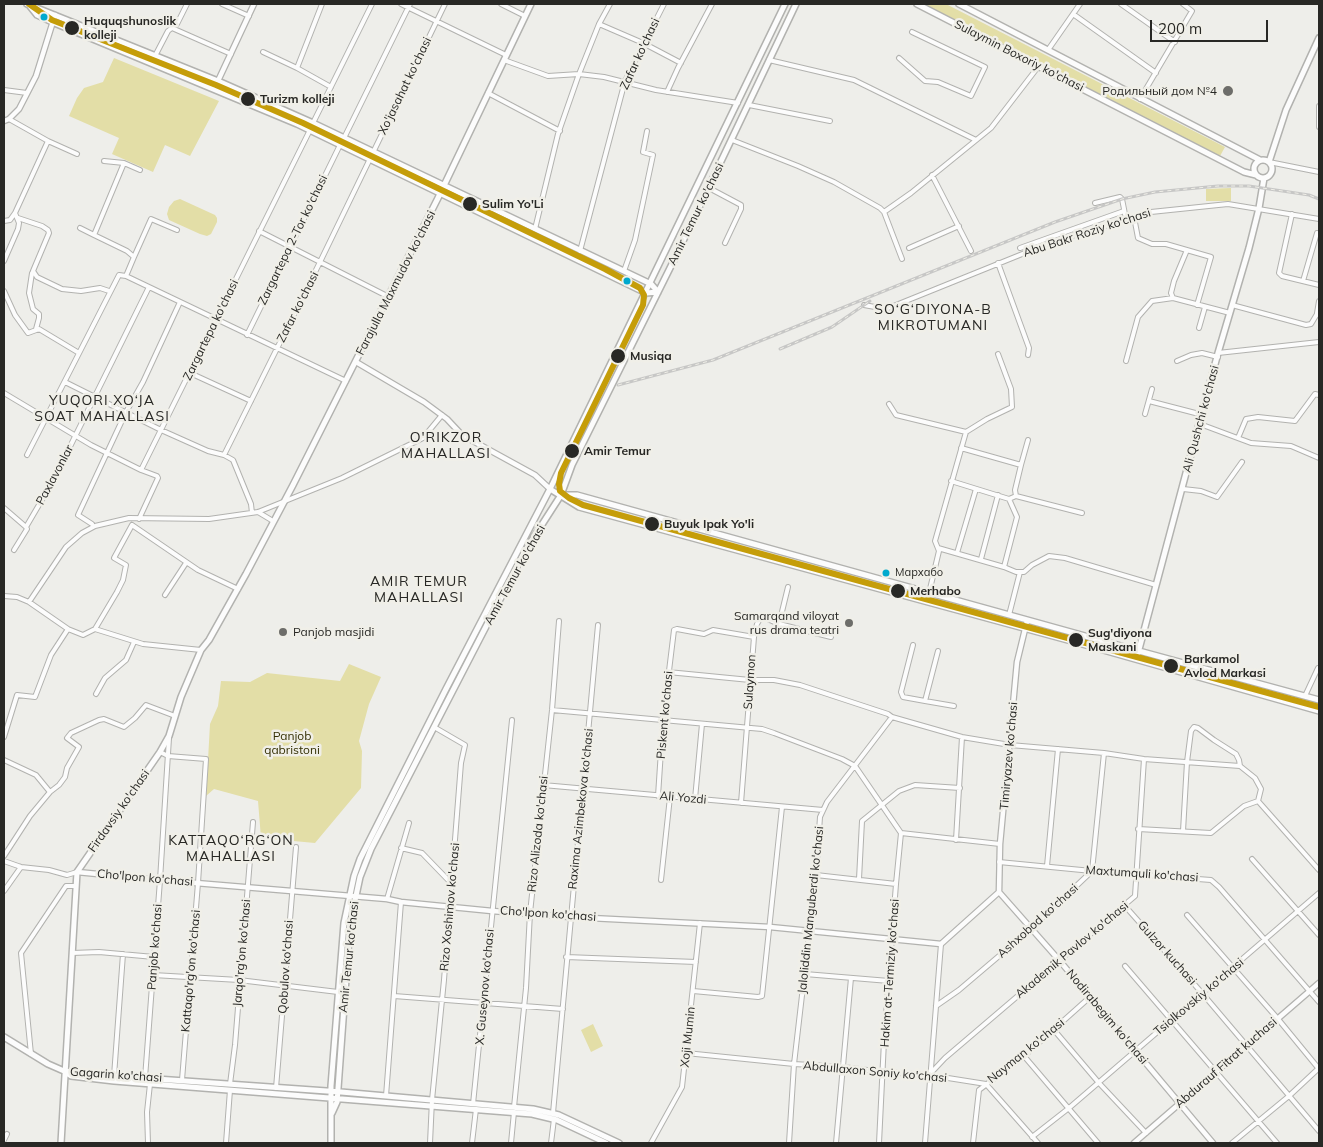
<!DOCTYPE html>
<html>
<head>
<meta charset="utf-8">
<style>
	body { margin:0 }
	#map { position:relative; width:1323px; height:1147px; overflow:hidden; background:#eeeeea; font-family:Mulish,sans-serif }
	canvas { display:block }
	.frame { position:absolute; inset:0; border:5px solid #282825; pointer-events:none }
	.scale { position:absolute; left:1150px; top:20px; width:118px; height:22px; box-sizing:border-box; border:2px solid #282825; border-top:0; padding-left:6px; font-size:15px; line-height:18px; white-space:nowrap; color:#282825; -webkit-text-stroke:4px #f0efe8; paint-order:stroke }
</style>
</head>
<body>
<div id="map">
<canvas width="1323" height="1147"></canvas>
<div class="frame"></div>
<div class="scale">200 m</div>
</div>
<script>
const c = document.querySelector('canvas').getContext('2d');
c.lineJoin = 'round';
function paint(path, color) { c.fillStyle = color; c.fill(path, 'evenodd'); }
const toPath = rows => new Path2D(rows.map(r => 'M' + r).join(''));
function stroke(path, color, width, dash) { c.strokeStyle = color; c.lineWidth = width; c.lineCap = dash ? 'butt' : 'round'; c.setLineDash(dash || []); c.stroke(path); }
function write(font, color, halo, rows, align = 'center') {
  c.font = font + ' Mulish,sans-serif'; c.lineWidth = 5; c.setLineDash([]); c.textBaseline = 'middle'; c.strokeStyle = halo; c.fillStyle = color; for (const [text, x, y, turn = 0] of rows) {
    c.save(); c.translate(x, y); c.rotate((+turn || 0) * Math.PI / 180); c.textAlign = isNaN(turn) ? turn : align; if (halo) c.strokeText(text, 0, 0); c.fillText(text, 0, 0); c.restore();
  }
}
paint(toPath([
	[923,4,946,4,1225,147,1220,156],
	[114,58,219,101,190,156,165,145,153,172,112,154,119,138,69,116,77,98,84,88,103,82],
	[1231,188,1231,201,1206,201,1206,189],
	[180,199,215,215,217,218,217,222,211,234,207,236,200,234,169,220,167,214,169,207,174,201],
	[349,664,381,677,369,704,359,741,362,751,361,788,315,843,261,838,258,801,214,789,206,796,210,724,218,706,221,681,250,682,267,673,340,681],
	[593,1024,603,1046,591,1052,581,1030]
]), '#e3dea7');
const minor = toPath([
	[222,4,249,16],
	[401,4,506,55],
	[501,4,525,16],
	[1121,4,1175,42],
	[1073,14,1156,73],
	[599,24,643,43,681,63],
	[172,28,231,54],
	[1048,50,1080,4],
	[263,52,297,68,331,87],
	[155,56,168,31,177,24,187,4],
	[899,58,925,81,938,82,971,96,985,67,912,32],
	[504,60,548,76,579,74,604,77,656,90,738,103],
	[769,60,854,80,976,140],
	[297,68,322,4],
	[4,90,27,93],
	[667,92,678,68,712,4],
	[488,93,560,131],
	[1140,99,1192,11,1183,4],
	[749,105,830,121],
	[1319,106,1319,127],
	[313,123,372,4],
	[344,138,410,4],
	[732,140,798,166,834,182,880,208,884,212,902,259],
	[48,141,77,154],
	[104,161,124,163],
	[1269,162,1319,172],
	[932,175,971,251],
	[709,188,741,205,741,209,725,243],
	[1095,203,1120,197,1122,199,1126,219],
	[884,212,911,193,991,128,1038,67],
	[1292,214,1279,273,1282,276,1319,285],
	[1134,217,1138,238,1152,244,1166,244,1211,257,1197,305],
	[18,218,42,226,48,230,49,233,33,271,37,277,62,289,81,291,100,288,109,291],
	[4,221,10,220,15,213],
	[80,228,94,235],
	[535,229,558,134,579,74,599,24,610,4],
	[259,231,389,297],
	[909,248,959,226],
	[1020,248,1124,211],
	[580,251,625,81,664,4],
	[134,257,151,219,177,230],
	[4,261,18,229,19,223,15,213,48,141,9,119],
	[998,263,1029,348,1028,355],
	[624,271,635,240,653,155,643,152,647,131],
	[32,273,29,293,33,309,39,314,39,318,36,329],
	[126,276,134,257,127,251,94,235,124,163,140,170],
	[1303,281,1317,233],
	[4,291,15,315,28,333,39,329,79,353],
	[1173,298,1171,293,1174,281,1187,250],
	[1319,301,1317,313,1319,315],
	[864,305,886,309,1052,242,1151,212,1228,204,1319,219],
	[1232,305,1306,325,1311,324,1317,314],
	[1199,328,1205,307],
	[247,335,340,145],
	[1218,353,1319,342],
	[1126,361,1138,317,1152,301,1173,298,1230,313],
	[1177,361,1191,355,1202,353,1218,357],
	[190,373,251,401],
	[65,382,161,430,208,451,224,455,233,460,251,504,252,513],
	[4,393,91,445,141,470,310,130],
	[1149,401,1203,415],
	[889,404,896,415,966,432],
	[1145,414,1152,389],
	[1200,424,1251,443,1291,446,1319,458],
	[1238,438,1246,419,1258,417,1295,421,1315,394,1319,395],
	[961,448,1021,465,1015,490,1016,496],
	[27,455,119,275,126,276,346,381],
	[224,455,320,262,445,4],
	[1021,465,1028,440],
	[951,481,1009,499,1016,496,1082,513],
	[1183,489,1201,491,1217,497,1242,462],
	[1009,499,1017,517,1004,567,1016,572,1024,572,1032,565,1049,556,1065,558,1156,585],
	[4,508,26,527],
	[258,512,273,521],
	[139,519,158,478,157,476,141,470],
	[92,524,78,515,126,412,143,382,180,302],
	[132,525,198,570,238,589],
	[938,548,1004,567],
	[14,550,27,529,26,527,53,481,149,287],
	[957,553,976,489],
	[981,559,998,495],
	[929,593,939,551,935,541,966,432,987,419,1012,407,1011,389,998,354],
	[165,595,186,563],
	[4,596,17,597,29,602,68,629,83,635,95,629,117,592,123,580,126,565,114,558,132,525],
	[29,602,66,547,82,533,95,526,129,518,209,519,258,512,342,478,423,438,442,415],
	[1009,615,1020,572],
	[779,624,831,637],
	[95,629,143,644,201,650],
	[913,645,901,692,903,697,925,701],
	[938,651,925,701,954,706],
	[668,672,750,680,774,680,800,685,888,714,892,717,962,737,1010,745,1104,753,1144,759,1240,766,1255,778,1261,789,1258,801],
	[96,694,105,678,126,660,134,642],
	[1305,696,1318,668],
	[552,710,762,729,774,733,842,759,855,766,901,833,1000,844],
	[4,737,17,695,35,697,51,655,68,629],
	[160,752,168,756,206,759,198,883,182,1080],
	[4,760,36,775,50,792,30,816,4,856],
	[543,785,823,810],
	[50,792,59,785,65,777,67,768,79,747,67,738,71,733,99,720,104,719,124,727,135,718,146,705,175,716],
	[658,796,663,720,674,630,677,629,704,634,713,630,754,637],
	[695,799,702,724],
	[1258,801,1319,870],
	[741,803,754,637,757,624,760,619,765,618,779,624,788,587],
	[1138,829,1211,833,1244,806,1258,801],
	[1183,831,1187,762,1191,731,1194,727,1198,728,1214,740,1236,754,1239,760,1240,766],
	[956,840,962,737],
	[401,848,422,853,452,884],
	[1252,859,1319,935],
	[4,861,21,867,49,870,67,875,77,872],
	[999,862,1092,871,1211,880,1219,887,1319,1002],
	[1047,866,1058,749],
	[816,875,896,884],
	[859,879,862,821,899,791,915,785,960,788],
	[661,880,670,797],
	[4,891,21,867],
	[387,899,409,823],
	[1125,906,1202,993,1319,1131],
	[1187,915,1278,1019,1319,1069],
	[72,953,99,952,154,957],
	[566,957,696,962],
	[1125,966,1277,1143],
	[805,974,889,981],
	[153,975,239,980,338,992],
	[693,991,758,997,762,996,782,807],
	[394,996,563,1009],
	[936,1006,959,990,1032,928,1092,871,1104,753],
	[1054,1030,1099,1083,1146,1133],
	[686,1053,794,1064,843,1067,883,1072,929,1075,986,1084,1038,1143],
	[31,1054,21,953,66,886,76,886],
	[1024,1056,1098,1143],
	[929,1075,945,1058,1135,896,1144,759],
	[114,1076,123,954],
	[145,1078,160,880,169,738],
	[230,1084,235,1045,253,822],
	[276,1088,296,847],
	[386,1096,401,902],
	[473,1104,512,720],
	[514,1107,526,988,530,913,552,710,559,621],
	[553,1113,598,625],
	[1032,1137,1069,1108,1319,893],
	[4,1140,7,1134],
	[148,1143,147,1112,150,1084],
	[226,1143,230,1090],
	[430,1143,432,1100,444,980,461,763,465,745,434,727],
	[472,1143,476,1109],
	[511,1143,514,1112],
	[551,1143,554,1119],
	[651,1143,682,1087,700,923],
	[789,1143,794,1064,816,875,820,817,827,802,892,717],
	[836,1143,851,978],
	[879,1143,884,1041,896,884,901,833],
	[925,1143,941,944],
	[973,1143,979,1090,1024,1056,1090,997],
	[1232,1143,1289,1096,1319,1068]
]);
const tertiary = toPath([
	[215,89,217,83,254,4],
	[4,121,9,119,19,109,36,76,55,15],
	[356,362,424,402,447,419,462,435,535,475,550,489],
	[77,872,160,880,387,899,401,902,492,911,570,917,770,927,941,944,999,892],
	[999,892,1059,960,1213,1143],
	[999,892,1000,844,1017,662,1027,621],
	[1134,1143,1319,983]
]);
const secondary = toPath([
	[27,4,218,81,313,123,651,284,658,292],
	[917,4,1244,172,1256,175],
	[959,4,1260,160],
	[29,5,37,15,52,22,297,124,646,293,658,292],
	'1254 169a9 9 0 1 1 18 0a9 9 0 1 1-18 0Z',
	[1269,162,1286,110,1319,38],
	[550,489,579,507,1075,642,1319,711],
	[561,495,577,495,1139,651,1319,700],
	[1138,653,1218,353,1249,248,1259,208,1264,178],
	[4,1037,48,1064,64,1071,114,1076,341,1092,533,1109,559,1115,619,1143],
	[64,1071,71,1076,114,1081,532,1114,557,1120,606,1143],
	[332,1113,337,1102,350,924,360,877,371,849,525,551,561,495,572,465,673,262,796,4],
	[61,1143,77,872,160,752,169,736,181,697,201,650,209,640,246,574,293,485,438,198,531,4],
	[331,1143,331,1086,344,923,354,876,360,859,446,689,550,489,785,4]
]);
stroke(minor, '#b2b2af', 6);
stroke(tertiary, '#b2b2af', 7);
stroke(secondary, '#b2b2af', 8);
stroke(minor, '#fcfcfc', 4);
stroke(tertiary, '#fcfcfc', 4.5);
stroke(secondary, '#fcfcfc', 5);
const rail = toPath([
	[780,349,832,327,870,301],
	[618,385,713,360,1055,222,1122,199,1155,192,1218,186,1249,186,1309,195,1319,199]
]);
stroke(rail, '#c7c7c6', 3);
stroke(rail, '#f0efe8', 1, [4]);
stroke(toPath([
	[29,4,52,20,216,85,303,123,605,269,640,288,644,295,643,305,561,473,559,484,560,491,569,498,583,505,1319,707]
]), '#c59d09', 6);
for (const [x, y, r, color] of [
	[44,17,4.5,"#00a9ce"],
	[72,28,8,"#282825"],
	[1228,91,6,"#6d6d6a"],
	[248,99,8,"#282825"],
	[470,204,8,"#282825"],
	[627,281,4.5,"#00a9ce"],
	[618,356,8,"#282825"],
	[572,451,8,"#282825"],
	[652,524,8,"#282825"],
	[886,573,4.5,"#00a9ce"],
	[898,591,8,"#282825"],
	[849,623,5,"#6d6d6a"],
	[283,632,5,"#6d6d6a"],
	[1076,640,8,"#282825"],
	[1171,666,8,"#282825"]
]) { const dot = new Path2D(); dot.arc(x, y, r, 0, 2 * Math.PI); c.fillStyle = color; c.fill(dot); stroke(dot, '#f0efe8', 2); }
write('11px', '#282825', '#f0efe8', [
	["Мархабо",895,573]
], 'left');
write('bold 12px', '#282825', '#f0efe8', [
	["Huquqshunoslik",84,21],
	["kolleji",84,35],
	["Turizm kolleji",260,99],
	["Sulim Yo'Li",482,204],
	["Musiqa",630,356],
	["Amir Temur",584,451],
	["Buyuk Ipak Yo'li",664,524],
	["Merhabo",910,591],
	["Sug'diyona",1088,633],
	["Maskani",1088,647],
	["Barkamol",1184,659],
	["Avlod Markasi",1184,673]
], 'left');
write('12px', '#282825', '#f0efe8', [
	["Zafar ko'chasi",640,54,-65],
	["Sulaymin Boxoriy ko'chasi",1019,56,27],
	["Xo'jasahat ko'chasi",405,86,-64],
	["Amir Temur ko'chasi",696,214,-64],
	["Abu Bakr Roziy ko'chasi",1087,233,-18],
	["Zargartepa 2-Tor ko'chasi",293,240,-64],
	["Farajulla Maxmudov ko'chasi",396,283,-63],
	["Zafar ko'chasi",298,307,-63],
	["Zargartepa ko'chasi",211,330,-64],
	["Ali Qushchi ko'chasi",1201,419,-75],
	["Paxlavonlar",55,475,-62],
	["Amir Temur ko'chasi",515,575,-61],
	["Sulaymon",750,682,-86],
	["Piskent ko'chasi",665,715,-85],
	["Timiryazev ko'chasi",1009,756,-85],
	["Ali Yozdi",683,798,5],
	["Raxima Azimbekova ko'chasi",581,809,-84],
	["Firdavsiy ko'chasi",119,811,-55],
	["Rizo Alizoda ko'chasi",538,834,-84],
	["Maxtumquli ko'chasi",1142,874,4],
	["Cho'lpon ko'chasi",145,878,5],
	["Rizo Xoshimov ko'chasi",450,907,-85],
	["Jaloliddin Manguberdi ko'chasi",811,910,-84],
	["Cho'lpon ko'chasi",548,914,4],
	["Ashxobod ko'chasi",1038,921,-42],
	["Panjob ko'chasi",155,947,-86],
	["Akademik Pavlov ko'chasi",1072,950,-40],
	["Jarqo'rg'on ko'chasi",242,953,-85],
	["Gulzor kuchasi",1167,953,48],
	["Amir Temur ko'chasi",349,957,-84],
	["Qobulov ko'chasi",286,967,-86],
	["Kattaqo'rg'on ko'chasi",191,971,-85],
	["Hakim at-Termiziy ko'chasi",890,973,-86],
	["X. Guseynov ko'chasi",485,987,-85],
	["Tsiolkovskiy ko'chasi",1199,997,-40],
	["Nodirabegim ko'chasi",1107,1017,50],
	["Xoji Mumin",688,1037,-84],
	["Nayman ko'chasi",1026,1051,-39],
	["Abdurauf Fitrat kuchasi",1226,1063,-41],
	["Abdullaxon Soniy ko'chasi",875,1072,5],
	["Gagarin ko'chasi",116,1075,4]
]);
write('12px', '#282825', '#f0efe8', [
	["Родильный дом №4",1217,91],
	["Samarqand viloyat",839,616],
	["rus drama teatri",839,630],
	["Panjob masjidi",293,632,"left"]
], 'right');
write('12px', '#343004', '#f0efe8', [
	["Panjob",292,736],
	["qabristoni",292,750]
]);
c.letterSpacing = '1px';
write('14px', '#282825', '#f0efe8', [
	["SO‘G‘DIYONA-B",933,310],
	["MIKROTUMANI",933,326],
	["YUQORI XO‘JA",102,401],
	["SOAT MAHALLASI",102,417],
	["O'RIKZOR",446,438],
	["MAHALLASI",446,454],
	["AMIR TEMUR",419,582],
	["MAHALLASI",419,598],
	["KATTAQO‘RG‘ON",231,841],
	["MAHALLASI",231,857]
]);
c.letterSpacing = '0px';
</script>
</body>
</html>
